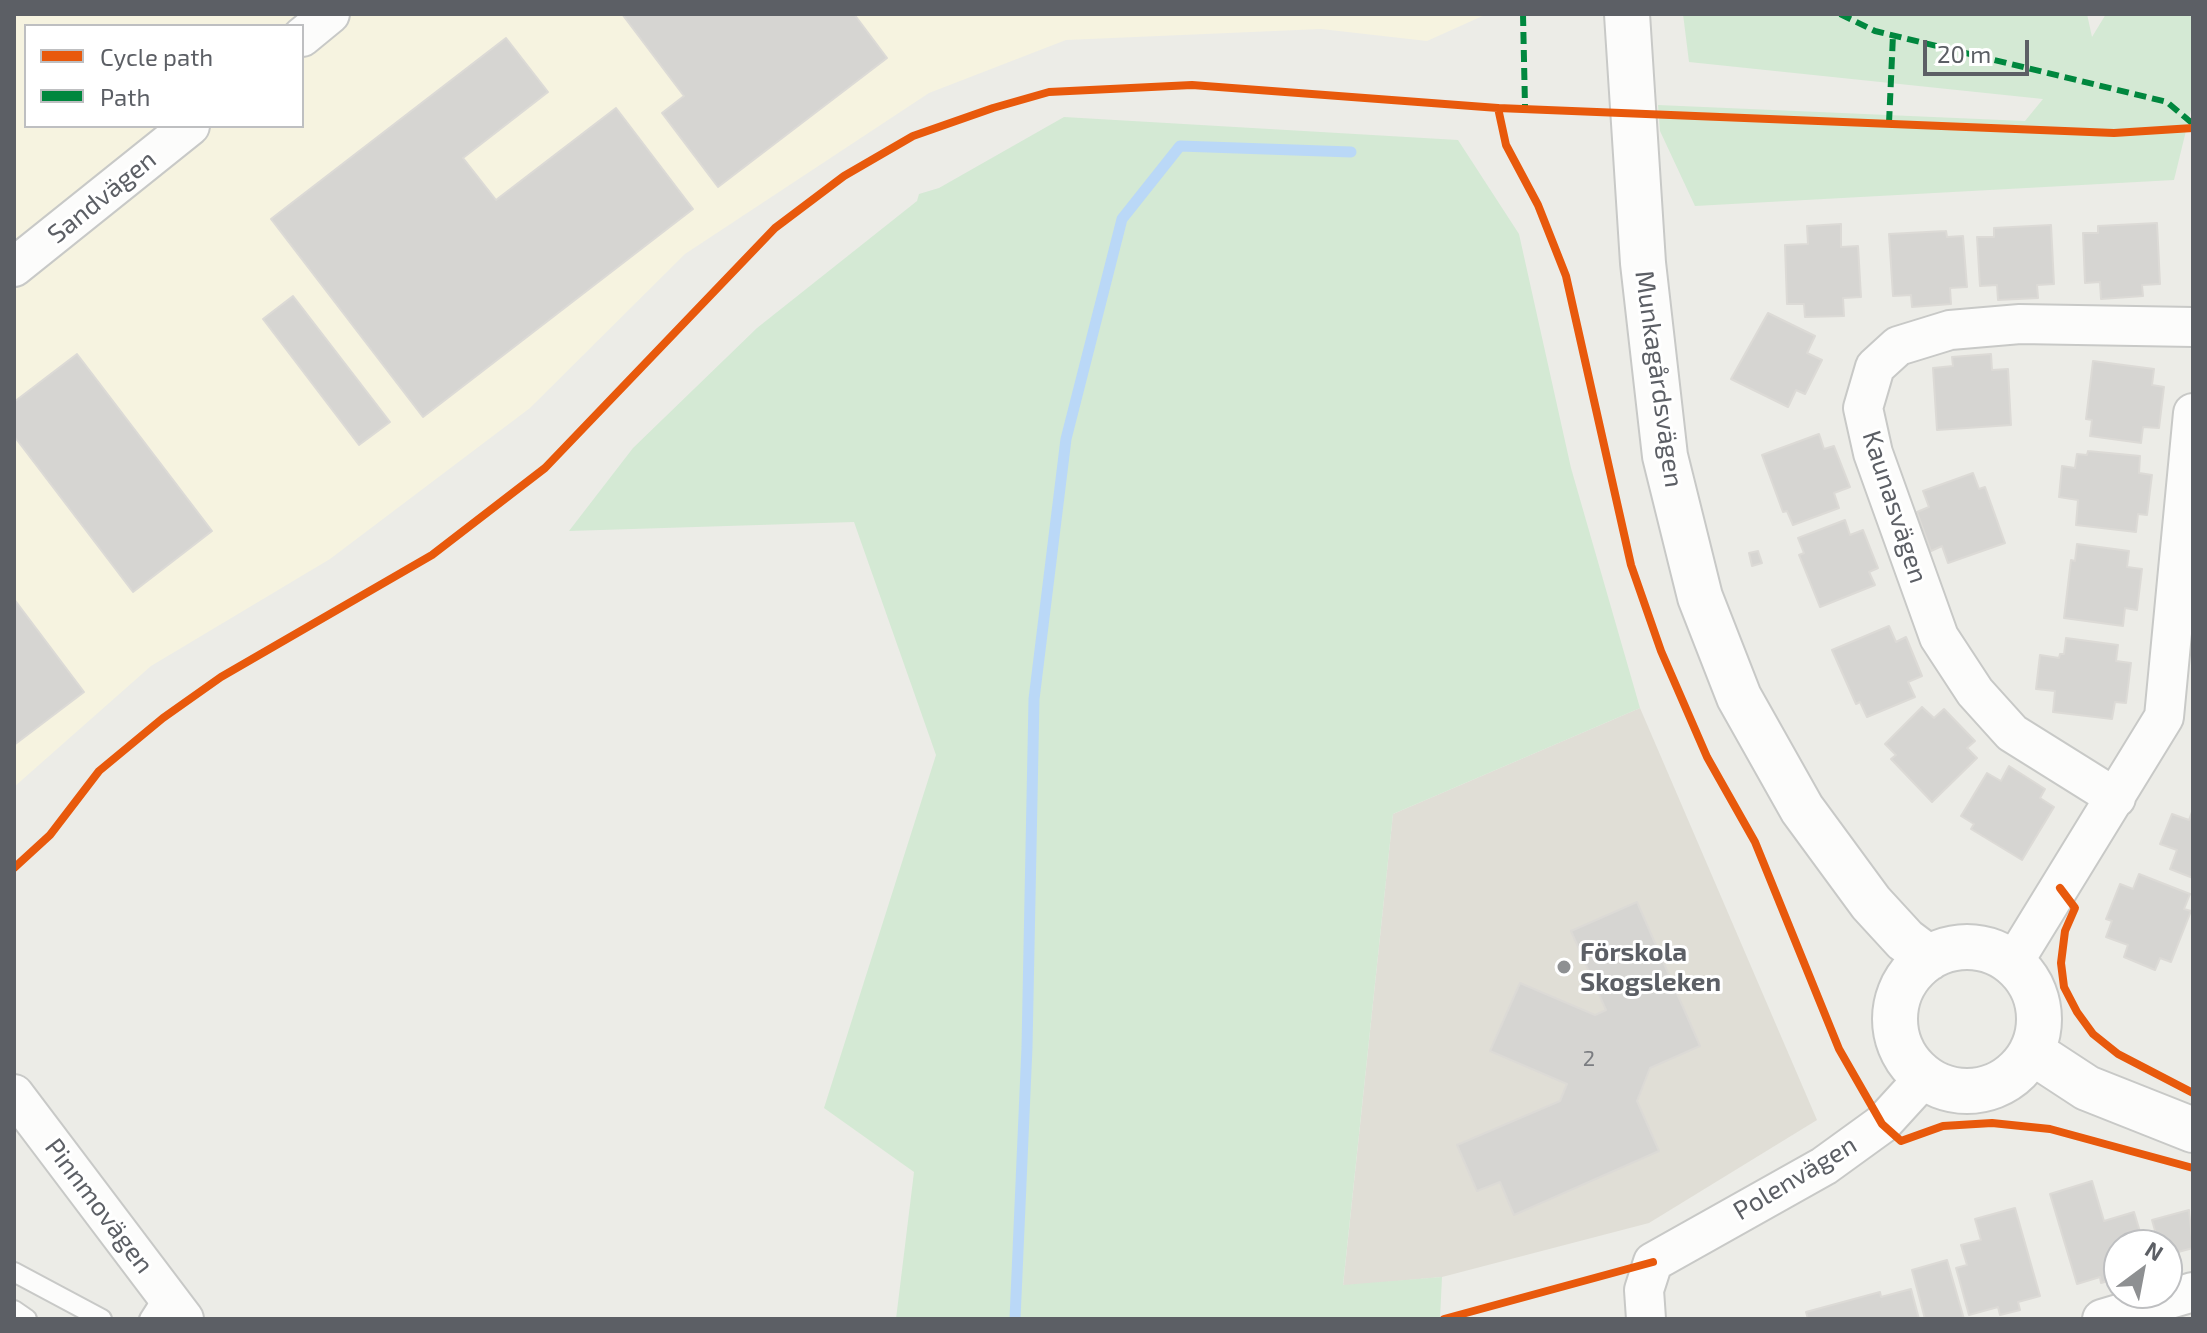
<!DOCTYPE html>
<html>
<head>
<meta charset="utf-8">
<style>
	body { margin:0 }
	#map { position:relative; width:2207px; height:1333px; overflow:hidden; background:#ecece7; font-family:"Exo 2",sans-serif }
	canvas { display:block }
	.frame { position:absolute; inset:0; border:16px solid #5c5f65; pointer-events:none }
	.legend { position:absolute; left:24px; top:24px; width:280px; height:104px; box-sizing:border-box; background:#fff; border:2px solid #bebfc1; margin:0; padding:10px 14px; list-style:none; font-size:24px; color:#5c5f65 }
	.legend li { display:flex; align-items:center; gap:16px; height:40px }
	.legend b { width:40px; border:2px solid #bebfc1 }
	.north { position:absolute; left:2103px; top:1229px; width:80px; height:80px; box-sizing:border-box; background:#fff; border:2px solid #bebfc1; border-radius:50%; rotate:32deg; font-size:22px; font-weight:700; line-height:32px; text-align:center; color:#5c5f65 }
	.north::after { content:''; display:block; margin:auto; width:28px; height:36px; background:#8e9092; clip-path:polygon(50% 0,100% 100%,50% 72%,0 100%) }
	.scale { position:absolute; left:1923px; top:40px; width:106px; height:36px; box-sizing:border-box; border:4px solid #5c5f65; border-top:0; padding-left:10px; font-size:24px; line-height:28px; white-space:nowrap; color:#5c5f65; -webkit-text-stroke:6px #fff; paint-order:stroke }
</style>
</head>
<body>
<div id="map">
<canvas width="2207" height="1333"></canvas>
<div class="frame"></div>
<ul class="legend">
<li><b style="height:10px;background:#e8590c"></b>Cycle path</li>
<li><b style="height:10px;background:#00873e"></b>Path</li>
</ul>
<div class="north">N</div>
<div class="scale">20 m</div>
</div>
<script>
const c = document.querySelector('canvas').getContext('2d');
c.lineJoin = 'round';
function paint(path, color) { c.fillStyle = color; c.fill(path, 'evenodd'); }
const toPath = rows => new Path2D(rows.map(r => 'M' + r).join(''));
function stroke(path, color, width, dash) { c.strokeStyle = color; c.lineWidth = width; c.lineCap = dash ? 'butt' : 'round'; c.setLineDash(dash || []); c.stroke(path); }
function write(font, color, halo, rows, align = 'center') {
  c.font = font + ' "Exo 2",sans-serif'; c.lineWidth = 6; c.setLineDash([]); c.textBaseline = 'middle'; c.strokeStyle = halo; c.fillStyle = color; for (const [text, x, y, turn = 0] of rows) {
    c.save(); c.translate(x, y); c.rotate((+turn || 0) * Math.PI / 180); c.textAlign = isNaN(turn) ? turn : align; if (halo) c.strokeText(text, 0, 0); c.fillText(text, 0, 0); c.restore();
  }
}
paint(toPath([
	[14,14,1487,14,1427,41,1321,29,1066,40,929,93,685,254,530,408,330,559,151,666,14,787],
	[26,26,302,26,302,126,26,126]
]), '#f6f3e0');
paint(toPath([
	[1640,708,1817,1120,1649,1223,1442,1277,1343,1286,1393,814]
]), '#e0ded6');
paint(toPath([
	[1683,14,2087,14,2092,37,2106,14,2193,14,2193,102,2174,180,1695,206,1660,131,1658,105,2025,121,2043,99,1689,62],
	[1064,117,1458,140,1519,234,1571,468,1640,708,1393,814,1343,1285,1442,1277,1440,1319,896,1319,914,1172,824,1108,936,755,854,522,569,531,633,448,757,328,917,201,919,194,939,188]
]), '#d4e9d4');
stroke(toPath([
	[1015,1319,1027,1047,1034,699,1066,439,1122,219,1180,146,1351,152]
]), '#bad8f7', 11);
const building = toPath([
	[622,14,854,14,887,58,718,187,662,113,684,96,622,14],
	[506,38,548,92,463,158,496,200,616,108,693,209,423,417,271,219,506,38],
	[2157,223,2160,284,2142,285,2143,296,2101,299,2100,282,2085,283,2083,233,2098,233,2098,226,2157,223],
	[1841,224,1841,247,1858,246,1861,297,1843,298,1844,316,1805,317,1804,304,1787,304,1785,245,1808,244,1807,226,1841,224],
	[2051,225,2054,284,2037,285,2038,298,1998,300,1997,285,1980,286,1977,237,1994,237,1994,228,2051,225],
	[1946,231,1947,237,1963,236,1967,287,1950,288,1951,304,1912,307,1911,295,1893,296,1889,234,1946,231],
	[293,296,390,422,359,445,263,319,293,296],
	[1768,313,1815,336,1807,353,1822,360,1805,394,1796,390,1788,407,1731,379,1768,313],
	[77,354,212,531,133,592,14,436,14,402,77,354],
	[1991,354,1992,370,2008,369,2011,425,1937,430,1933,368,1953,366,1952,357,1991,354],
	[2093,361,2154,369,2152,385,2164,387,2159,428,2143,427,2141,443,2090,436,2092,420,2086,419,2093,361],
	[1819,434,1824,449,1834,446,1850,487,1834,493,1839,508,1793,525,1787,511,1783,512,1762,455,1819,434],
	[2088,451,2140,456,2139,473,2152,475,2147,515,2138,514,2136,532,2076,525,2078,500,2059,497,2062,466,2075,468,2077,454,2087,455,2088,451],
	[1973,473,1979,489,1985,487,2005,543,1948,563,1942,546,1931,551,1917,512,1929,507,1923,491,1973,473],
	[1845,520,1850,535,1863,530,1878,568,1869,572,1875,585,1820,607,1799,555,1804,553,1798,538,1845,520],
	[2077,544,2129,551,2127,567,2142,569,2137,610,2125,608,2123,626,2064,618,2071,560,2075,561,2077,544],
	[1758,551,1762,563,1752,566,1749,553,1758,551],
	[14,599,84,692,14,745,14,599],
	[1889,626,1896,642,1906,637,1922,676,1908,682,1915,697,1867,717,1860,702,1856,704,1832,650,1889,626],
	[2066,638,2118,645,2116,661,2131,663,2126,703,2115,702,2112,719,2053,712,2055,691,2036,689,2040,655,2059,658,2060,654,2064,654,2066,638],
	[1922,707,1934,718,1944,709,1975,741,1967,748,1977,758,1932,802,1891,759,1896,755,1885,744,1922,707],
	[2009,766,2045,789,2040,798,2054,807,2022,860,1971,829,1974,824,1961,816,1987,773,2001,781,2009,766],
	[2193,809,2193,878,2170,869,2177,850,2160,844,2172,814,2189,820,2193,809],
	[2139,874,2190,894,2184,909,2191,911,2171,962,2160,958,2155,970,2124,957,2128,945,2106,937,2112,921,2106,919,2120,884,2133,889,2139,874],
	[1637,902,1700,1046,1650,1068,1637,1101,1659,1151,1514,1215,1500,1182,1477,1191,1457,1145,1560,1101,1567,1084,1490,1051,1520,983,1595,1015,1606,1010,1571,931,1637,902],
	[2092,1181,2104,1221,2134,1212,2144,1245,2119,1245,2119,1278,2101,1283,2100,1277,2077,1284,2050,1194,2092,1181],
	[2015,1208,2040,1296,2018,1302,2020,1310,2000,1315,1998,1307,1969,1315,1956,1268,1967,1265,1961,1245,1981,1240,1975,1219,2015,1208],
	[2189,1210,2193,1248,2167,1255,2167,1245,2159,1245,2152,1220,2189,1210],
	[1947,1260,1964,1319,1925,1319,1912,1270,1947,1260],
	[1911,1289,1919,1319,1808,1319,1806,1312,1880,1292,1881,1297,1911,1289]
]);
paint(building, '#d6d5d2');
stroke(building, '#dcdad6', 2);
const service = toPath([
	[14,1272,102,1319],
	[14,1310,27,1319],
	[149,1319,165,1294]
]);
const minor = toPath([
	[302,37,330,14],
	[14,267,190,126],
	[2116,798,2012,733,1975,692,1939,637,1873,453,1863,408,1875,367,1898,346,1950,330,2020,324,2193,327],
	[2013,963,2164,717,2193,413],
	[14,1094,184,1319],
	[1646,1319,1644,1290,1653,1262,1824,1166,1882,1124,1924,1078],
	[2102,1319,2193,1292]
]);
const tertiary = toPath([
	[1627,14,1643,263,1665,456,1700,597,1739,697,1802,809,1871,903,1905,940,1929,958],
	'1895 1019a72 72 0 1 1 144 0a72 72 0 1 1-144 0Z',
	[2032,1052,2087,1088,2193,1130]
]);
stroke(service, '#c8c9c7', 22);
stroke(minor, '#c8c9c7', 42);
stroke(tertiary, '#c8c9c7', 48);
stroke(service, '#fcfcfb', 18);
stroke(minor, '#fcfcfb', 38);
stroke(tertiary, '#fcfcfb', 44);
stroke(toPath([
	[1523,14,1525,106],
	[1840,14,1875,31,2167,102,2193,124],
	[1889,123,1893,35]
]), '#00873e', 6, [12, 6]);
stroke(toPath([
	[1498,108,1506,145,1538,205,1566,276,1631,565,1661,651,1707,757,1755,842,1839,1049,1882,1124,1901,1141,1943,1126,1992,1123,2050,1129,2193,1168],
	[14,868,50,835,99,771,163,718,221,677,432,555,545,468,775,228,844,176,913,136,993,108,1049,92,1192,85,1498,108,2114,133,2193,128],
	[2060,888,2075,908,2065,931,2061,963,2064,987,2077,1012,2093,1034,2118,1054,2193,1093],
	[1444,1319,1653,1262]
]), '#e8590c', 8);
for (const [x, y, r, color] of [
	[1564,967,8,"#8e9092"]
]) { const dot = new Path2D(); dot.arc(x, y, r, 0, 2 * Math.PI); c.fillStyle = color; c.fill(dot); stroke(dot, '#fff', 3); }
write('22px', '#7b7d81', null, [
	["2",1589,1059]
]);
write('26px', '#5c5f65', '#fff', [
	["Sandvägen",102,197,-39],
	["Munkagårdsvägen",1659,379,82],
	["Kaunasvägen",1895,507,72],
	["Polenvägen",1795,1178,-31],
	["Pinnmovägen",99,1206,53]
]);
write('bold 26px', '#5c5f65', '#fff', [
	["Förskola",1580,952],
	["Skogsleken",1580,982]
], 'left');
</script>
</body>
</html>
